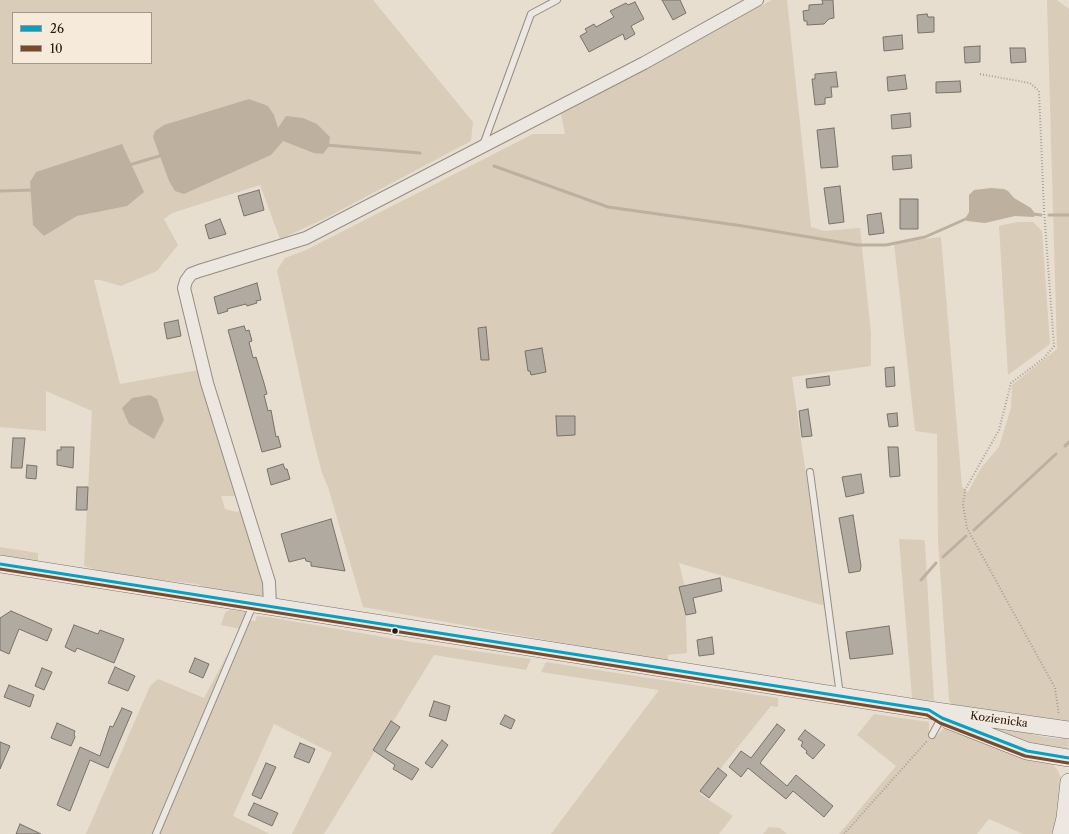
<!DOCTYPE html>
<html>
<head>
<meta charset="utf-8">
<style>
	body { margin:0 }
	#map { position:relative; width:1069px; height:834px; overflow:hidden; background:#e7ded0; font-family:"Libre Caslon Text",serif }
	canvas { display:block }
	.legend { position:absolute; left:12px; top:12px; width:140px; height:52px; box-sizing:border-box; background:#f6ebda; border:1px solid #a2978a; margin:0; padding:5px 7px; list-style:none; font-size:12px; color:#241811 }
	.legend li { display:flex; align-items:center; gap:8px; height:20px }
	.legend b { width:20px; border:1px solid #a2978a }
</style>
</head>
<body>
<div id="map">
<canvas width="1069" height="834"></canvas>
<ul class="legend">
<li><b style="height:5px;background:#02a2c5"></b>26</li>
<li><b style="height:5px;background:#7a4b2a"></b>10</li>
</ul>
</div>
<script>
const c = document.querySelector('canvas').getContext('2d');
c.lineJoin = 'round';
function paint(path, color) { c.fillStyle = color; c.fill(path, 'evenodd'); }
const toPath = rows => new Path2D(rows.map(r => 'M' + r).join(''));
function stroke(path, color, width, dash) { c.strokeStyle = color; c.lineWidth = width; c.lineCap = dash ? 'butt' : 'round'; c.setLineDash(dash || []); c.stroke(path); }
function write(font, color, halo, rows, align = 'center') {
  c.font = font + ' "Libre Caslon Text",serif'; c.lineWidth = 3; c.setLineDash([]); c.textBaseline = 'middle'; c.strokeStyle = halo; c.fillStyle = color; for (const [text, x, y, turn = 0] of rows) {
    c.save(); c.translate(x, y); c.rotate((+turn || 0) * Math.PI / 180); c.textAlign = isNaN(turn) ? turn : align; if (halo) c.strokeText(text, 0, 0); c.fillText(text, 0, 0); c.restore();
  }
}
paint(toPath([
	[0,0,373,0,473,122,471,141,324,219,280,239,260,185,172,213,164,219,178,245,157,271,121,286,100,280,94,280,120,384,198,370,235,496,221,496,225,509,237,512,241,510,264,586,265,592,260,599,218,592,197,584,110,574,84,566,92,411,46,391,46,431,0,427],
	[13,13,151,13,151,63,13,63],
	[30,182,98,211,77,216,44,236,32,200],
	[772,0,787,0,811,227,824,231,860,228,871,333,871,366,792,377,825,606,679,563,685,587,687,653,668,655,668,662,363,607,328,487,322,473,312,434,277,270,285,258,306,250,533,134,565,134,561,114],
	[1047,0,1057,0,1069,9,1069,725,953,708,949,700,938,541,937,434,915,431,894,243,941,237,962,487,968,492,981,468,999,447,1011,408,1012,385,1057,349],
	[1017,222,1033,222,1042,231,1050,344,1008,375,999,226],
	[899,539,924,540,925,543,934,701,912,698],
	[0,547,38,553,38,564,0,558],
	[229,610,245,612,247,620,255,621,257,616,268,617,413,642,531,659,526,670,434,655,324,834,292,834,332,753,274,724,233,816,270,834,86,834,150,686,158,679,204,698,241,629,221,625,225,613],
	[546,662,778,698,778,707,771,706,700,794,733,816,719,834,551,834,659,690,541,672],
	[874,714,929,722,929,731,934,738,946,726,1026,758,1053,765,1057,769,1062,780,1060,800,1053,834,1023,834,989,819,977,834,839,834,896,766,857,735],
	[993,727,1029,730,1033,735,1059,739,1069,736,1068,750,1026,745,992,730],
	[769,827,780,828,787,834,763,834]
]), '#d9ccb9');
paint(toPath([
	[249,99,268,106,274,115,278,128,286,116,303,118,317,124,330,137,329,146,323,154,314,153,283,141,271,155,184,194,175,191,169,181,153,137,155,131,164,125],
	[122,144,144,192,127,206,77,216,44,236,33,225,30,182,36,172],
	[991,188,1004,189,1008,191,1014,198,1031,208,1035,214,1034,217,1015,216,985,223,967,221,965,219,969,212,969,195,974,190],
	[150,395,157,399,164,420,154,439,129,424,122,408,132,398]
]), '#bdb09e');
stroke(toPath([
	[326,145,420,153],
	[129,165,163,155],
	[494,166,608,207,743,226,857,245,886,245,925,237,968,218],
	[0,191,34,190],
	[1033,214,1041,215],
	[1049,215,1069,215],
	[1065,446,1069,442],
	[974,530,1056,454],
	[943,557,966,536],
	[921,580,936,563]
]), '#bdb09e', 3);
const building = toPath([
	[662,0,680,0,686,13,673,20,662,0],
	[822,0,833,0,834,18,829,19,824,24,807,25,807,21,804,21,803,11,809,10,809,5,823,4,822,0],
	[635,2,644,19,631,26,635,34,625,40,623,34,589,52,580,36,587,32,585,29,594,24,596,27,614,17,610,11,626,3,628,5,635,2],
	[927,14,928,17,934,17,934,32,918,33,917,15,927,14],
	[902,35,903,49,884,51,883,37,902,35],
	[980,46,980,62,965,63,964,47,980,46],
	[1010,48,1025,48,1026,62,1011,63,1010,48],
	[836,72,838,87,831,87,832,97,825,98,825,104,815,105,812,79,815,79,815,74,836,72],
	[905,75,907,89,888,91,887,77,905,75],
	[960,81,961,92,936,93,936,82,960,81],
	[910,113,911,127,892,129,891,115,910,113],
	[834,128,838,167,821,168,817,130,834,128],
	[911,155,912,168,893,170,892,156,911,155],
	[840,186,844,222,829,224,824,188,840,186],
	[259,190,264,210,244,216,238,196,259,190],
	[900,199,918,199,918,229,900,229,900,199],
	[881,213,884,233,869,235,867,215,881,213],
	[220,219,226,234,209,239,205,225,220,219],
	[257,283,261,300,256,301,257,303,247,306,246,304,227,309,228,311,218,314,214,297,257,283],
	[178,320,181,336,167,339,164,323,178,320],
	[244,326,246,331,249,330,252,341,249,342,253,358,256,357,264,383,267,394,264,395,268,411,271,410,276,437,278,436,281,447,262,452,228,330,244,326],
	[486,327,489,360,481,360,478,328,486,327],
	[542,348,546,372,531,375,530,371,528,371,525,351,542,348],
	[894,367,895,386,886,387,885,368,894,367],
	[829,376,830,385,807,388,806,379,829,376],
	[808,409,812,436,802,437,799,411,808,409],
	[897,413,898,426,889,427,887,414,897,413],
	[556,416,575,416,575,435,557,436,556,416],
	[13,438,25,438,22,468,11,468,13,438],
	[61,447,74,447,73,468,57,465,57,450,61,450,61,447],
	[888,447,898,447,900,476,890,477,888,447],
	[283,464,285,469,287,469,290,479,271,485,267,469,283,464],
	[27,465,37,466,36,479,26,478,27,465],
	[861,474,864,493,846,497,842,477,861,474],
	[77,487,88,487,87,510,76,510,77,487],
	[853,515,861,566,860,571,849,573,839,518,853,515],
	[331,519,345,571,311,566,311,562,306,561,305,558,289,562,281,534,331,519],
	[720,578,722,591,693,598,696,613,686,615,679,587,720,578],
	[11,611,52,629,47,641,19,629,9,654,0,650,0,618,11,611],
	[74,625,98,634,100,630,124,639,114,663,77,648,75,652,65,647,74,625],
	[889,626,893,654,850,659,846,632,889,626],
	[712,637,714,654,699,656,697,640,712,637],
	[195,658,209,664,203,678,189,672,195,658],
	[115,667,135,676,128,691,108,683,115,667],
	[42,668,52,672,44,690,35,686,42,668],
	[9,685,34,695,30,707,4,697,9,685],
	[434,701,450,706,446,721,429,716,434,701],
	[122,708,132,712,108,768,90,760,70,811,57,805,80,747,100,756,110,726,113,727,122,708],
	[505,715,515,720,511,729,500,724,505,715],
	[391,721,400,727,385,750,419,769,412,780,393,769,395,765,373,750,391,721],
	[57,723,75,731,74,734,75,737,71,746,51,738,57,723],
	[777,724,785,730,760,763,787,786,796,775,833,806,824,817,793,791,786,799,748,768,741,777,729,767,741,751,751,758,777,724],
	[805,730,825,745,813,759,806,753,807,751,801,746,803,742,798,739,805,730],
	[442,740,448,745,432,768,425,763,442,740],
	[0,742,10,746,0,769,0,742],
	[300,743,315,749,309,763,294,757,300,743],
	[266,763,276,767,261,799,252,795,266,763],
	[718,768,727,775,709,798,700,791,718,768],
	[254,803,278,813,272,826,248,815,254,803],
	[20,824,41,834,16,834,20,824]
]);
paint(building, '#b1aaa0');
stroke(building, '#78726a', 1);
const lane = toPath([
	[483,145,531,14,557,0],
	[810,472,840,695],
	[932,735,943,715],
	[156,834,253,605]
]);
const street = toPath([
	[270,606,269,582,207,383,184,288,186,281,191,274,199,271,306,238,644,63,757,0]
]);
const secondary = toPath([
	[0,564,929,710,1069,730],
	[948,720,1027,751,1069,758],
	[1061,834,1065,818,1069,782]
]);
stroke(lane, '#938d84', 8);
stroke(street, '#938d84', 14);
stroke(secondary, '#78726a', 18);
stroke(toPath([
	[980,74,1030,83,1039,91,1044,210,1054,346,1044,358,1011,383,999,430,965,490,963,505,967,528,1055,688,1059,715],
	[844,834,927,741]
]), '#a6a19b', 2, [1, 2]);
stroke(lane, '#ece7e0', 6);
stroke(street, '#ece7e0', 12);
stroke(secondary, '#ece7e0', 17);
stroke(toPath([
	[0,564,929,710,942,718,1027,751,1069,758]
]), '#02a2c5', 3);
stroke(toPath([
	[0,569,927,715,940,723,1025,756,1068,763]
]), '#7a4b2a', 3);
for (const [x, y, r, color] of [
	[395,631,3.5,"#241811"]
]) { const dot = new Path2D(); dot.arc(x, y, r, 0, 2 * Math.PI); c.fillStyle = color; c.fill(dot); stroke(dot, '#f6ebda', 1.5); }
write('11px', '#241811', '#f6ebda', [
	["Kozienicka",999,720,8]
]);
</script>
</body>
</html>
